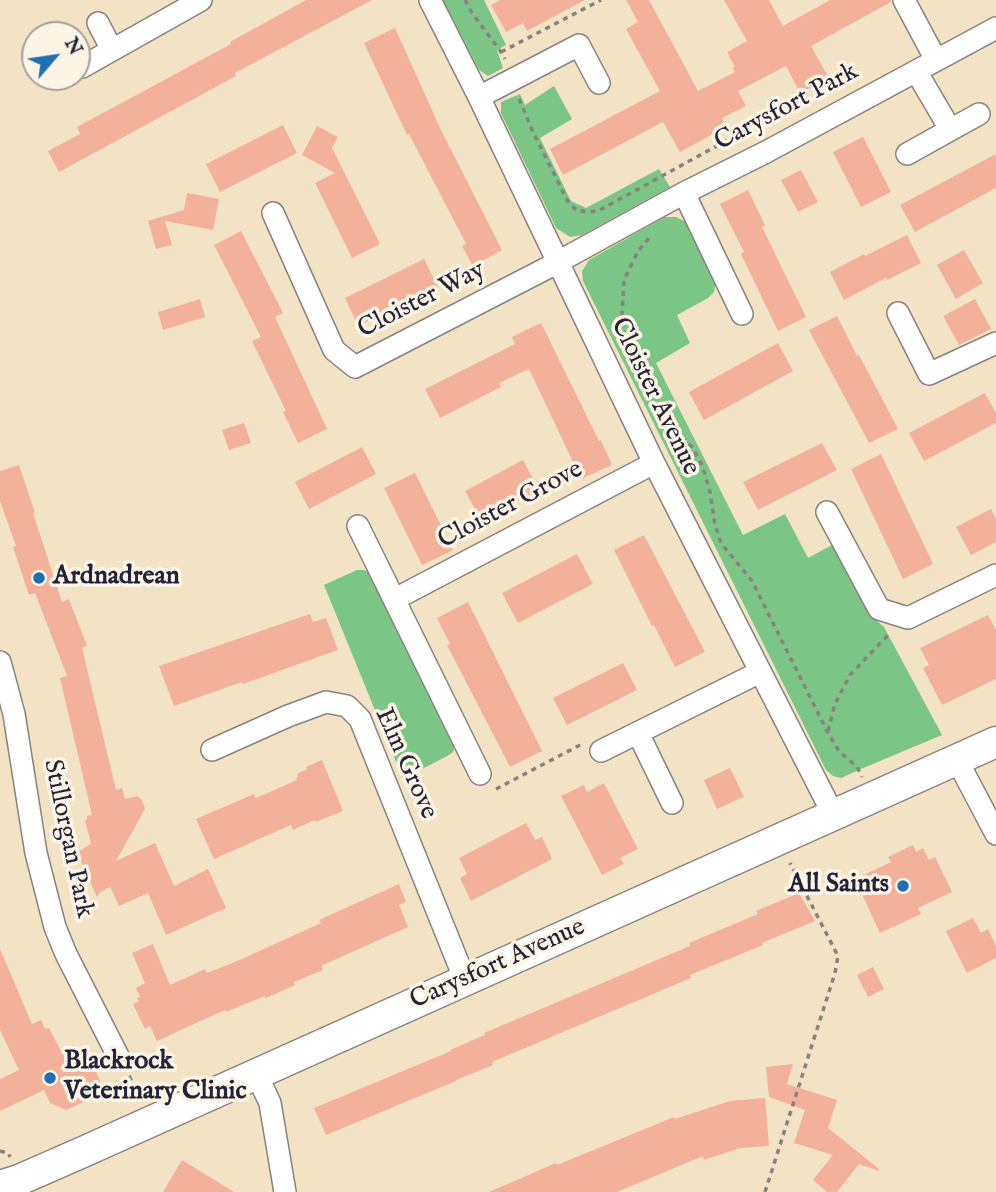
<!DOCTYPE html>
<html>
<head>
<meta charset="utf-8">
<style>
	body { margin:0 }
	#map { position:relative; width:996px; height:1192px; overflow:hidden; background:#f2e3c5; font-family:"IM FELL English",serif }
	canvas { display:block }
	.north { position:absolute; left:21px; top:21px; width:70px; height:70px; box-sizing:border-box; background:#fcf5e5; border:2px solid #a5a1a1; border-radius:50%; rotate:61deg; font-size:19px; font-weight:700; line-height:28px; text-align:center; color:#22223b }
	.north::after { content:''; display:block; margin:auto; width:24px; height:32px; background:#1f6fb2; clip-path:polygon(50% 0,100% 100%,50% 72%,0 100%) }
</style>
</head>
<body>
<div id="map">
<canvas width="996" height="1192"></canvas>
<div class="north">N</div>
</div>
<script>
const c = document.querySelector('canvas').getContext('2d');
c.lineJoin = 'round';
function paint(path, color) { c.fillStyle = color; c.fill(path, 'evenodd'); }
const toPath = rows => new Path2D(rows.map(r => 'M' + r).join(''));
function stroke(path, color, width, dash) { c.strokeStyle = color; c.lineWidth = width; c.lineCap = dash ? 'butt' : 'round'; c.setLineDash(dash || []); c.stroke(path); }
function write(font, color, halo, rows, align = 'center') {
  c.font = font + ' "IM FELL English",serif'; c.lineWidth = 7; c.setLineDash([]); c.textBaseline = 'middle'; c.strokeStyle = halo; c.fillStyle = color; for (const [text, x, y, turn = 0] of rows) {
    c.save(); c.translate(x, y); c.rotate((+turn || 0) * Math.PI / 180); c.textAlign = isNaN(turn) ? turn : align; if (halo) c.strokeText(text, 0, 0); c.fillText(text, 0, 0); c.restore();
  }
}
paint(toPath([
	[443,0,484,0,506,45,497,50,503,68,488,76,479,70],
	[554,86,572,119,540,138,571,201,586,208,659,169,670,187,582,235,570,237,556,228,501,113,501,102,520,94,525,105],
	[665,217,676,217,686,222,714,275,716,283,714,292,708,298,677,315,690,343,656,363,743,535,785,514,808,558,832,545,871,616,884,627,942,735,868,766,841,778,833,776,826,770,583,281,582,271,589,260],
	[357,570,364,570,372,573,455,746,453,752,449,755,403,779,324,585]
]), '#7bc684');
paint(toPath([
	[306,0,372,0,235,73,236,76,59,172,48,151,80,134,77,127,231,44,230,42],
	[500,0,585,0,527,31,523,23,506,32,491,5],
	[626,0,649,0,698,91,735,72,732,68,735,67,727,52,747,41,724,0,769,0,783,26,830,0,891,0,891,2,811,46,829,78,800,93,786,66,738,91,746,106,722,118,726,127,680,152,663,122,563,175,550,149,660,91,626,29,638,22],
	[395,28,441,130,502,250,473,266,462,246,466,244,409,134,407,135,364,43],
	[283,125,297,153,220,192,206,164],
	[317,126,338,137,332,148,380,244,352,258,315,183,335,173,302,155],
	[863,137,891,192,861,207,833,152],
	[996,154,996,188,915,232,900,205],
	[801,170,818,202,798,212,781,180],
	[748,190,765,225,762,227,806,317,778,331,741,254,744,252,720,204],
	[187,193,219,199,213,230,165,221,172,245,156,249,148,221,184,210],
	[241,231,283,313,275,317,327,429,298,443,283,412,286,411,252,341,261,337,214,245],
	[907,235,921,263,887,280,886,278,844,300,830,272,864,254,865,256],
	[964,250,983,283,956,299,937,265],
	[424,259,438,287,358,326,345,298],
	[200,299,205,317,163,330,158,312],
	[975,299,991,329,959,345,943,316],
	[837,316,857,356,859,355,898,429,869,443,809,330],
	[541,323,599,441,601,440,612,465,581,479,529,369,499,383,501,387,440,418,425,389,515,344,512,337],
	[778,343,793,371,704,420,689,392],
	[985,393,996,413,996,423,924,461,909,433],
	[244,423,251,443,229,450,222,430],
	[822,443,837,470,758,510,743,482],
	[362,447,376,474,309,509,295,482],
	[881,454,933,564,903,579,851,469],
	[523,460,539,490,481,520,465,491],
	[19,465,35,513,33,513,62,602,69,599,87,646,82,648,116,790,122,788,125,799,137,796,142,800,145,809,116,861,155,843,174,886,208,869,226,908,166,935,148,893,119,906,110,887,100,892,97,897,77,852,91,844,85,820,87,820,87,816,92,815,60,678,67,676,35,593,29,595,13,547,16,546,0,501,0,471],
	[415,473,453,550,422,565,384,488],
	[991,509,996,519,996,542,971,555,956,527],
	[644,535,705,652,675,667,654,625,652,626,614,550],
	[577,554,593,584,518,623,502,593],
	[468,602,542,751,510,767,447,645,450,644,437,618],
	[310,614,313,622,326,618,338,650,243,684,242,682,174,706,159,666],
	[988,615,996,630,996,679,942,705,923,668,929,665,920,648],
	[623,663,637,690,567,725,553,698],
	[322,760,343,811,316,822,315,820,293,830,291,825,214,859,196,819,254,794,256,798,297,780,296,778,298,777,297,774,307,769,306,767],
	[730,768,744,797,717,809,704,780],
	[604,783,638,849,620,858,624,864,602,875,561,796,584,785,587,792],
	[526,823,535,840,542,837,552,859,471,901,460,878,467,874,459,858],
	[913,845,916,852,923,848,929,860,935,857,952,892,918,908,921,914,880,933,855,879,891,862,888,857],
	[399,884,406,902,399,905,408,927,321,966,323,970,294,982,295,985,266,998,265,996,226,1012,225,1010,157,1041,150,1026,145,1029,133,1004,139,1001,137,998,140,997,136,988,145,983,132,953,153,944,170,985,205,969,207,973,242,959,321,923,319,920],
	[799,893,815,921,762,943,763,945,690,975,691,978,492,1062,493,1065,456,1080,456,1081,326,1135,314,1108,451,1051,450,1050,485,1035,484,1033,690,946,689,943,758,914,756,911],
	[973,918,981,933,988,929,996,946,996,958,967,973,946,931],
	[0,949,32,1024,41,1020,45,1029,49,1028,61,1051,74,1045,83,1063,90,1059,103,1087,95,1091,97,1096,66,1110,50,1103,44,1090,0,1111,0,1079,19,1070,0,1030],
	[873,967,884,989,868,997,857,975],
	[793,1064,787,1084,837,1100,828,1128,879,1169,879,1171,859,1164,837,1192,827,1192,813,1180,833,1155,794,1143,805,1110,769,1097,766,1067],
	[765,1098,769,1146,740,1148,704,1160,703,1156,617,1192,489,1192,556,1163,557,1165,674,1117,675,1119,730,1101],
	[182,1160,234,1192,163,1192]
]), '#f4b199');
const street = toPath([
	[430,0,479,97,654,463,834,816],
	[904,0,936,60],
	[98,23,112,50],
	[82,67,201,0],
	[916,71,950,129],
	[479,97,579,45,599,83],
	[907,154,979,114],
	[684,193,742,314],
	[273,213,334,350,355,367,547,268,684,193,766,152,996,28],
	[898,313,929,374,996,343],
	[827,512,879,609,908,618,996,575],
	[358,526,480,774],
	[395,599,654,463],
	[0,662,14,714,36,853,55,927,66,954,119,1058],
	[638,733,672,803],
	[212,750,288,716,326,702,347,706,360,719,465,980],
	[601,751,760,672],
	[957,760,996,834],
	[256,1073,270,1103,285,1192]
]);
const secondary = toPath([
	[0,1186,19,1180,83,1152,996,742]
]);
stroke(street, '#8a8280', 24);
stroke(secondary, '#8a8280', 33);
stroke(toPath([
	[465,0,472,13,501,52,505,59],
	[501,52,601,0],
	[519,99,533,132,567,200,576,210,587,212,598,211,746,130,754,133],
	[637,374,628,345,622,314,624,280,638,251,650,237],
	[645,390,654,406,670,426,692,447,702,465,710,492,715,525,721,543,752,581,828,733,839,751,857,767,862,777],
	[828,731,835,704,850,675,890,633],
	[496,789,582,744],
	[129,1076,143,1100],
	[0,1151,8,1153,10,1157],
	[765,1192,835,973,838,956,790,863]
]), '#8a8280', 3.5, [5, 5]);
stroke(street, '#fff', 21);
stroke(secondary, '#fff', 30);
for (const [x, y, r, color] of [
	[39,578,7,"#1f6fb2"],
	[903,886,7,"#1f6fb2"],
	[50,1078,7,"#1f6fb2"]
]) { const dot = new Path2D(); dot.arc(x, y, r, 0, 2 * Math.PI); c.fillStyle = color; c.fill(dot); stroke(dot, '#fcf5e5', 2.5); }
write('26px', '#22223b', '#fcf5e5', [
	["Carysfort Park",787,108,-28],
	["Cloister Way",422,301,-27],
	["Cloister Avenue",654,397,64],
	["Cloister Grove",511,506,-28],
	["Elm Grove",405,764,66],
	["Stillorgan Park",67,839,78],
	["Carysfort Avenue",498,965,-24]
]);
write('bold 26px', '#22223b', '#fcf5e5', [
	["Ardnadrean",53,578],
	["All Saints",889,886,"right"],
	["Blackrock",64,1063],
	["Veterinary Clinic",64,1093]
], 'left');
</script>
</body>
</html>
